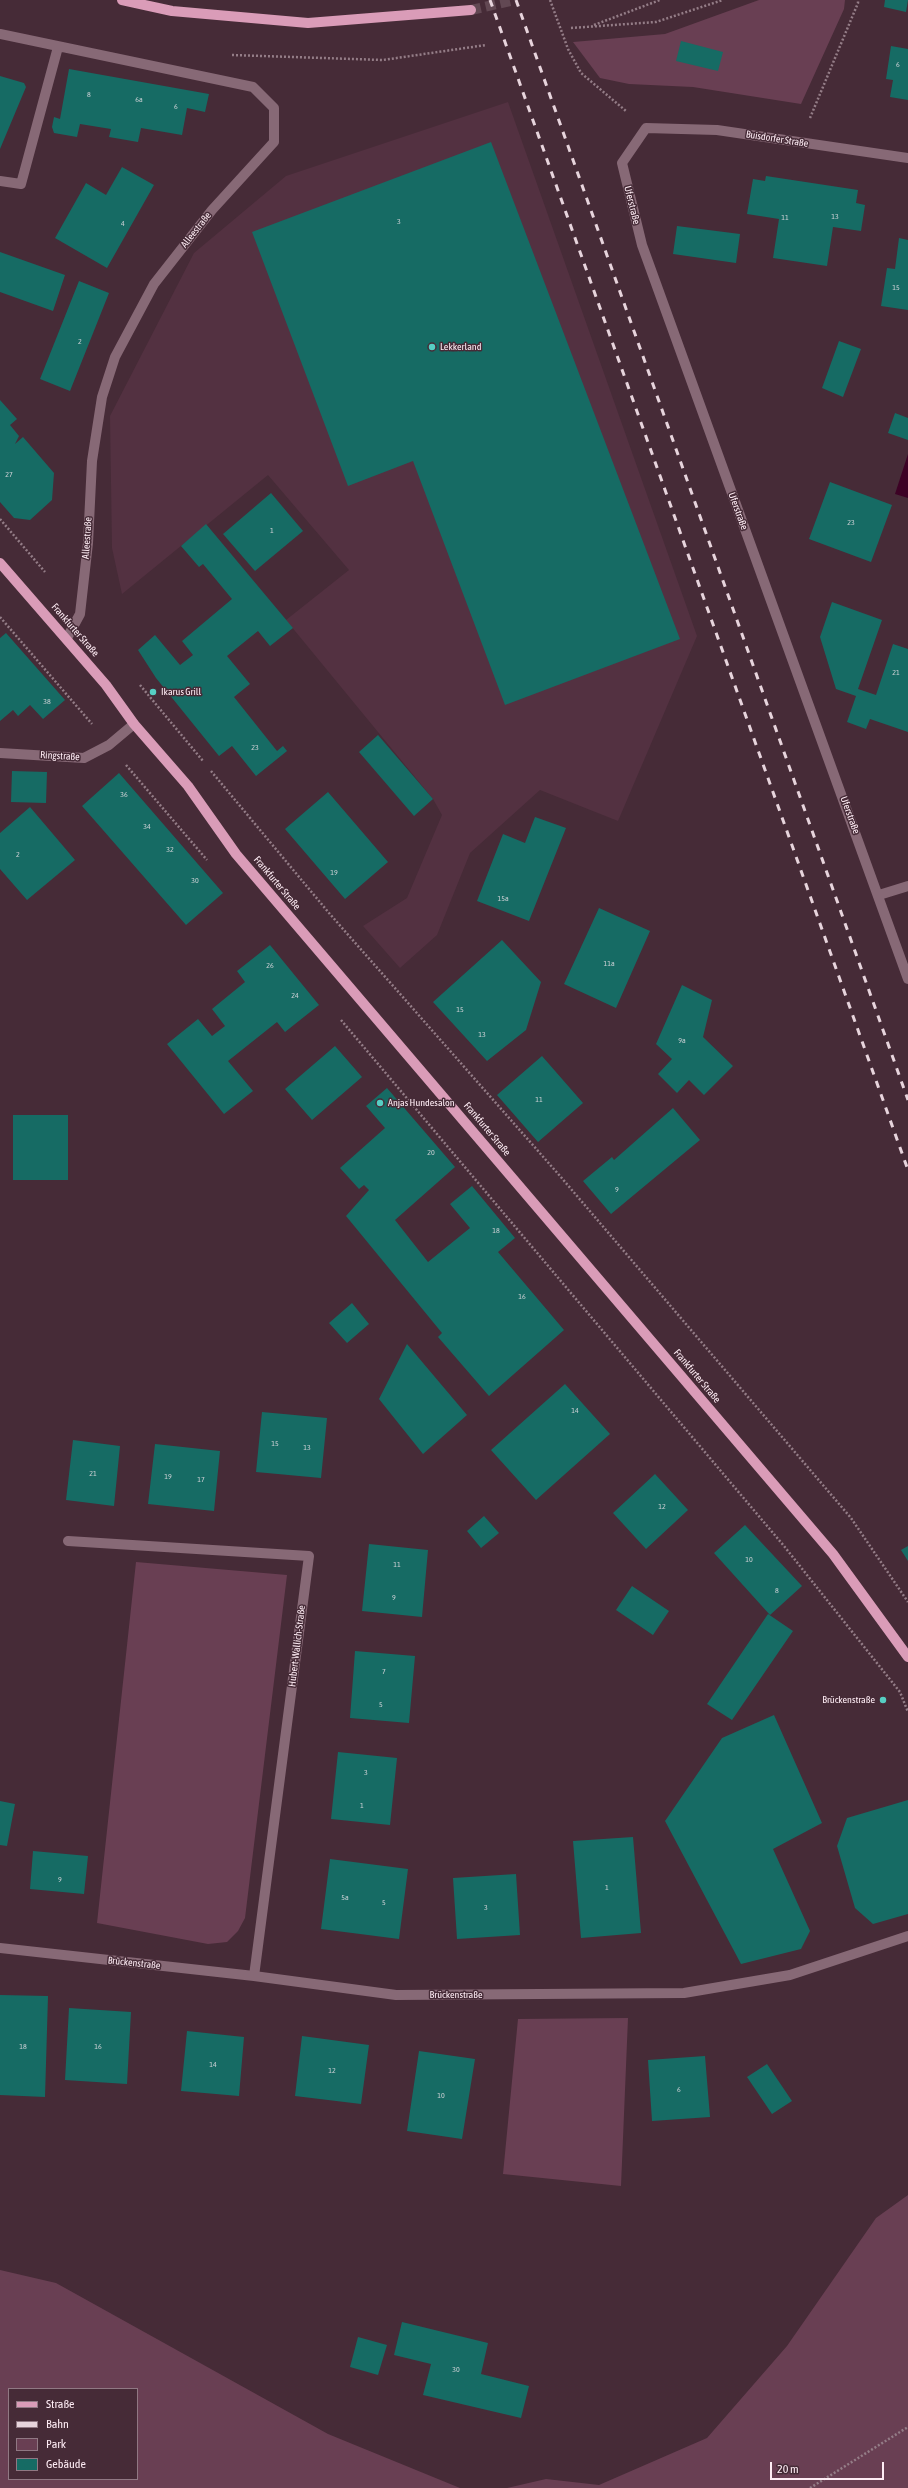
<!DOCTYPE html>
<html>
<head>
<meta charset="utf-8">
<style>
	body { margin:0 }
	#map { position:relative; width:908px; height:2488px; overflow:hidden; background:#462b37; font-family:"Asap Condensed",sans-serif }
	canvas { display:block }
	.legend { position:absolute; left:8px; top:2388px; width:130px; height:92px; box-sizing:border-box; background:#462b37; border:1px solid #907883; margin:0; padding:5px 7px; list-style:none; font-size:12px; color:#feecf4 }
	.legend li { display:flex; align-items:center; gap:8px; height:20px }
	.legend b { width:20px; border:1px solid #907883 }
	.scale { position:absolute; left:770px; top:2462px; width:114px; height:18px; box-sizing:border-box; border:2px solid #feecf4; border-top:0; padding-left:5px; font-size:12px; line-height:14px; white-space:nowrap; color:#feecf4; -webkit-text-stroke:3px #462b37; paint-order:stroke }
</style>
</head>
<body>
<div id="map">
<canvas width="908" height="2488"></canvas>
<ul class="legend">
<li><b style="height:5px;background:#da9cb8"></b>Straße</li>
<li><b style="height:5px;background:#e7d4dc"></b>Bahn</li>
<li><b style="height:11px;background:#693f53"></b>Park</li>
<li><b style="height:11px;background:#166b64"></b>Gebäude</li>
</ul>
<div class="scale">20 m</div>
</div>
<script>
const c = document.querySelector('canvas').getContext('2d');
c.lineJoin = 'round';
function paint(path, color) { c.fillStyle = color; c.fill(path, 'evenodd'); }
const toPath = rows => new Path2D(rows.map(r => 'M' + r).join(''));
function stroke(path, color, width, dash) { c.strokeStyle = color; c.lineWidth = width; c.lineCap = dash ? 'butt' : 'round'; c.setLineDash(dash || []); c.stroke(path); }
function write(font, color, halo, rows, align = 'center') {
  c.font = font + ' "Asap Condensed",sans-serif'; c.lineWidth = 3; c.setLineDash([]); c.textBaseline = 'middle'; c.strokeStyle = halo; c.fillStyle = color; for (const [text, x, y, turn = 0] of rows) {
    c.save(); c.translate(x, y); c.rotate((+turn || 0) * Math.PI / 180); c.textAlign = isNaN(turn) ? turn : align; if (halo) c.strokeText(text, 0, 0); c.fillText(text, 0, 0); c.restore();
  }
}
paint(toPath([
	[508,102,697,636,618,821,540,790,470,853,437,935,400,968,363,926,407,898,442,815,433,799,286,620,349,570,268,475,122,594,112,548,110,416,194,253,286,176]
]), '#533141');
paint(toPath([
	[759,0,845,0,844,9,801,104,693,87,629,84,600,78,573,42,665,34],
	[136,1562,287,1575,245,1918,238,1931,227,1942,208,1944,97,1923],
	[628,2018,621,2186,503,2174,518,2019],
	[908,2195,908,2488,507,2488,546,2479,599,2485,707,2438,787,2346,876,2218],
	[0,2270,56,2283,328,2434,460,2488,0,2488],
	[9,2389,137,2389,137,2479,9,2479]
]), '#693f53');
paint(toPath([
	[908,454,908,498,895,494]
]), '#3d0225');
paint(toPath([
	[885,0,908,0,906,12,884,7],
	[681,41,723,52,718,71,676,61],
	[891,46,908,49,908,100,890,97,893,80,886,79],
	[69,69,209,94,205,112,187,108,182,135,141,128,138,142,109,137,111,129,80,124,77,137,54,133,52,127,54,117,60,119],
	[0,76,24,83,26,87,0,149],
	[491,142,680,639,505,705,413,461,348,486,252,232],
	[122,167,154,185,107,268,55,238,86,183,106,195],
	[766,176,858,190,856,203,865,205,861,231,833,227,827,266,773,258,779,219,747,214,753,179,765,181],
	[677,226,740,234,736,263,673,254],
	[899,238,908,240,908,310,881,306,887,268,895,269],
	[0,252,65,275,53,311,0,292],
	[79,281,109,293,70,391,40,379],
	[839,341,861,349,843,397,822,388],
	[0,400,17,419,10,425,19,436,15,444,23,437,54,473,52,500,30,520,14,518,0,502],
	[895,413,908,418,908,440,888,433],
	[830,482,892,505,871,562,809,539],
	[271,493,303,531,255,571,223,534],
	[206,524,293,628,270,646,258,631,227,656,250,684,234,697,277,751,283,746,287,751,256,776,232,746,219,756,156,678,138,650,155,635,180,665,193,655,182,641,232,599,203,564,199,567,181,546],
	[832,602,882,620,858,689,876,695,893,644,908,649,908,732,870,719,866,729,847,722,856,696,836,689,820,637],
	[6,633,65,700,43,719,30,705,18,716,13,710,0,721,0,638],
	[378,735,433,799,414,816,359,752],
	[12,771,47,772,46,803,11,802],
	[119,773,223,893,186,925,82,806],
	[328,792,388,862,345,899,285,829],
	[30,807,75,860,27,900,0,869,0,833],
	[535,817,566,828,529,921,477,901,503,834,525,843],
	[599,908,650,931,616,1008,564,984],
	[502,940,541,982,526,1030,487,1061,433,1002],
	[270,945,319,1005,285,1032,277,1022,228,1061,253,1091,224,1114,167,1044,198,1019,212,1036,225,1026,212,1009,245,982,237,971],
	[682,985,712,1000,703,1037,733,1066,704,1095,689,1080,677,1093,658,1074,672,1059,656,1044],
	[335,1046,362,1077,312,1120,285,1089],
	[542,1056,583,1103,538,1142,497,1095],
	[387,1088,455,1167,395,1220,428,1262,470,1228,450,1204,472,1186,515,1238,498,1252,564,1330,489,1396,438,1337,442,1333,346,1216,369,1190,364,1185,359,1189,340,1168,385,1128,366,1106],
	[673,1108,700,1140,611,1214,583,1181,612,1157,614,1160],
	[13,1115,68,1115,68,1180,13,1180],
	[352,1303,369,1324,347,1343,329,1323],
	[407,1344,467,1415,423,1454,379,1399],
	[565,1384,610,1434,536,1500,491,1450],
	[262,1412,327,1418,321,1478,256,1472],
	[73,1440,120,1446,114,1506,66,1500],
	[155,1444,220,1451,214,1511,148,1504],
	[655,1474,688,1510,646,1549,613,1513],
	[484,1516,499,1533,481,1548,467,1531],
	[745,1525,802,1586,770,1615,714,1553],
	[369,1544,428,1550,422,1617,362,1611],
	[908,1546,908,1561,901,1550],
	[632,1586,669,1611,653,1635,616,1610],
	[768,1614,793,1631,732,1720,707,1704],
	[355,1651,415,1656,409,1723,350,1718],
	[774,1715,822,1823,773,1849,810,1931,801,1949,741,1964,665,1821,722,1738],
	[338,1752,397,1758,390,1825,331,1819],
	[908,1800,908,1914,873,1924,855,1908,837,1846,847,1818],
	[0,1801,15,1804,7,1846,0,1845],
	[633,1837,641,1933,581,1938,573,1841],
	[33,1851,88,1856,84,1894,30,1889],
	[330,1859,408,1869,399,1939,321,1929],
	[516,1874,520,1935,457,1939,453,1878],
	[0,1995,48,1996,45,2097,0,2095],
	[69,2008,131,2012,127,2084,65,2080],
	[187,2031,244,2037,239,2096,181,2091],
	[302,2036,369,2045,361,2104,295,2096],
	[419,2051,475,2059,462,2139,407,2131],
	[705,2056,710,2117,652,2121,648,2060],
	[767,2064,792,2101,772,2114,747,2077],
	[402,2322,488,2343,481,2374,529,2386,521,2418,423,2395,431,2364,394,2355],
	[358,2337,387,2345,378,2375,350,2367]
]), '#166b64');
stroke(toPath([
	[471,10,515,0]
]), '#624853', 10, [10, 5]);
stroke(toPath([
	[550,0,568,49,581,73,626,111],
	[594,25,660,0],
	[571,28,656,22,723,0],
	[232,55,383,60,486,45],
	[810,118,858,3,858,0],
	[0,519,45,572],
	[0,617,92,724],
	[140,685,203,761],
	[126,765,207,860],
	[211,771,329,913,560,1176,851,1518,908,1602],
	[341,1020,784,1546,900,1692,908,1712],
	[810,2488,908,2427]
]), '#947d87', 2.5, [2, 2]);
stroke(toPath([
	[0,34,253,87,274,108,274,142,212,210,154,284,115,357,102,397,92,461,88,543,80,614,67,638],
	[908,158,717,130,646,128,622,163,642,245,908,979],
	[0,181,21,184,58,47],
	[0,753,84,758,109,745,134,724],
	[879,895,908,886],
	[68,1541,309,1556,254,1976],
	[0,1948,254,1976,396,1995,684,1993,790,1975,908,1936]
]), '#876976', 10);
stroke(toPath([
	[122,0,172,11,308,23,471,10],
	[0,563,106,685,134,724,188,786,236,854,833,1554,908,1657]
]), '#da9cb8', 10);
stroke(toPath([
	[490,0,908,1170],
	[516,0,908,1100]
]), '#e7d4dc', 3, [7, 7]);
for (const [x, y, r, color] of [
	[432,347,4,"#56cec3"],
	[153,692,4,"#56cec3"],
	[380,1103,4,"#56cec3"],
	[883,1700,4,"#56cec3"]
]) { const dot = new Path2D(); dot.arc(x, y, r, 0, 2 * Math.PI); c.fillStyle = color; c.fill(dot); stroke(dot, '#462b37', 1.5); }
write('8px', '#c4ccd0', null, [
	["6",898,64],
	["8",89,94],
	["6a",139,99],
	["6",176,106],
	["13",835,216],
	["11",785,217],
	["3",399,221],
	["4",123,223],
	["15",896,287],
	["2",80,341],
	["27",9,474],
	["23",851,522],
	["1",272,530],
	["21",896,672],
	["38",47,701],
	["23",255,747],
	["36",124,794],
	["34",147,826],
	["32",170,849],
	["2",18,854],
	["19",334,872],
	["30",195,880],
	["15a",503,898],
	["11a",609,963],
	["26",270,965],
	["24",295,995],
	["15",460,1009],
	["13",482,1034],
	["9a",682,1040],
	["11",539,1099],
	["20",431,1152],
	["9",617,1189],
	["18",496,1230],
	["16",522,1296],
	["14",575,1410],
	["15",275,1443],
	["13",307,1447],
	["21",93,1473],
	["19",168,1476],
	["17",201,1479],
	["12",662,1506],
	["10",749,1559],
	["11",397,1564],
	["8",777,1590],
	["9",394,1597],
	["7",384,1671],
	["5",381,1704],
	["3",366,1772],
	["1",362,1805],
	["9",60,1879],
	["1",607,1887],
	["5a",345,1897],
	["5",384,1902],
	["3",486,1907],
	["18",23,2046],
	["16",98,2046],
	["14",213,2064],
	["12",332,2070],
	["6",679,2089],
	["10",441,2095],
	["30",456,2369]
]);
write('10px', '#feecf4', '#462b37', [
	["Buisdorfer Straße",777,139,9],
	["Uferstraße",632,205,76],
	["Alleestraße",196,230,-52],
	["Uferstraße",738,511,70],
	["Alleestraße",87,538,-86],
	["Frankfurter Straße",75,630,49],
	["Ringstraße",60,756,3],
	["Uferstraße",850,815,70],
	["Frankfurter Straße",277,883,50],
	["Frankfurter Straße",487,1129,50],
	["Frankfurter Straße",697,1376,50],
	["Hubert-Wallich-Straße",297,1646,-83],
	["Brückenstraße",134,1963,6],
	["Brückenstraße",456,1995]
]);
write('10px', '#feecf4', '#462b37', [
	["Lekkerland",440,347],
	["Ikarus Grill",161,692],
	["Anjas Hundesalon",388,1103],
	["Brückenstraße",875,1700,"right"]
], 'left');
</script>
</body>
</html>
